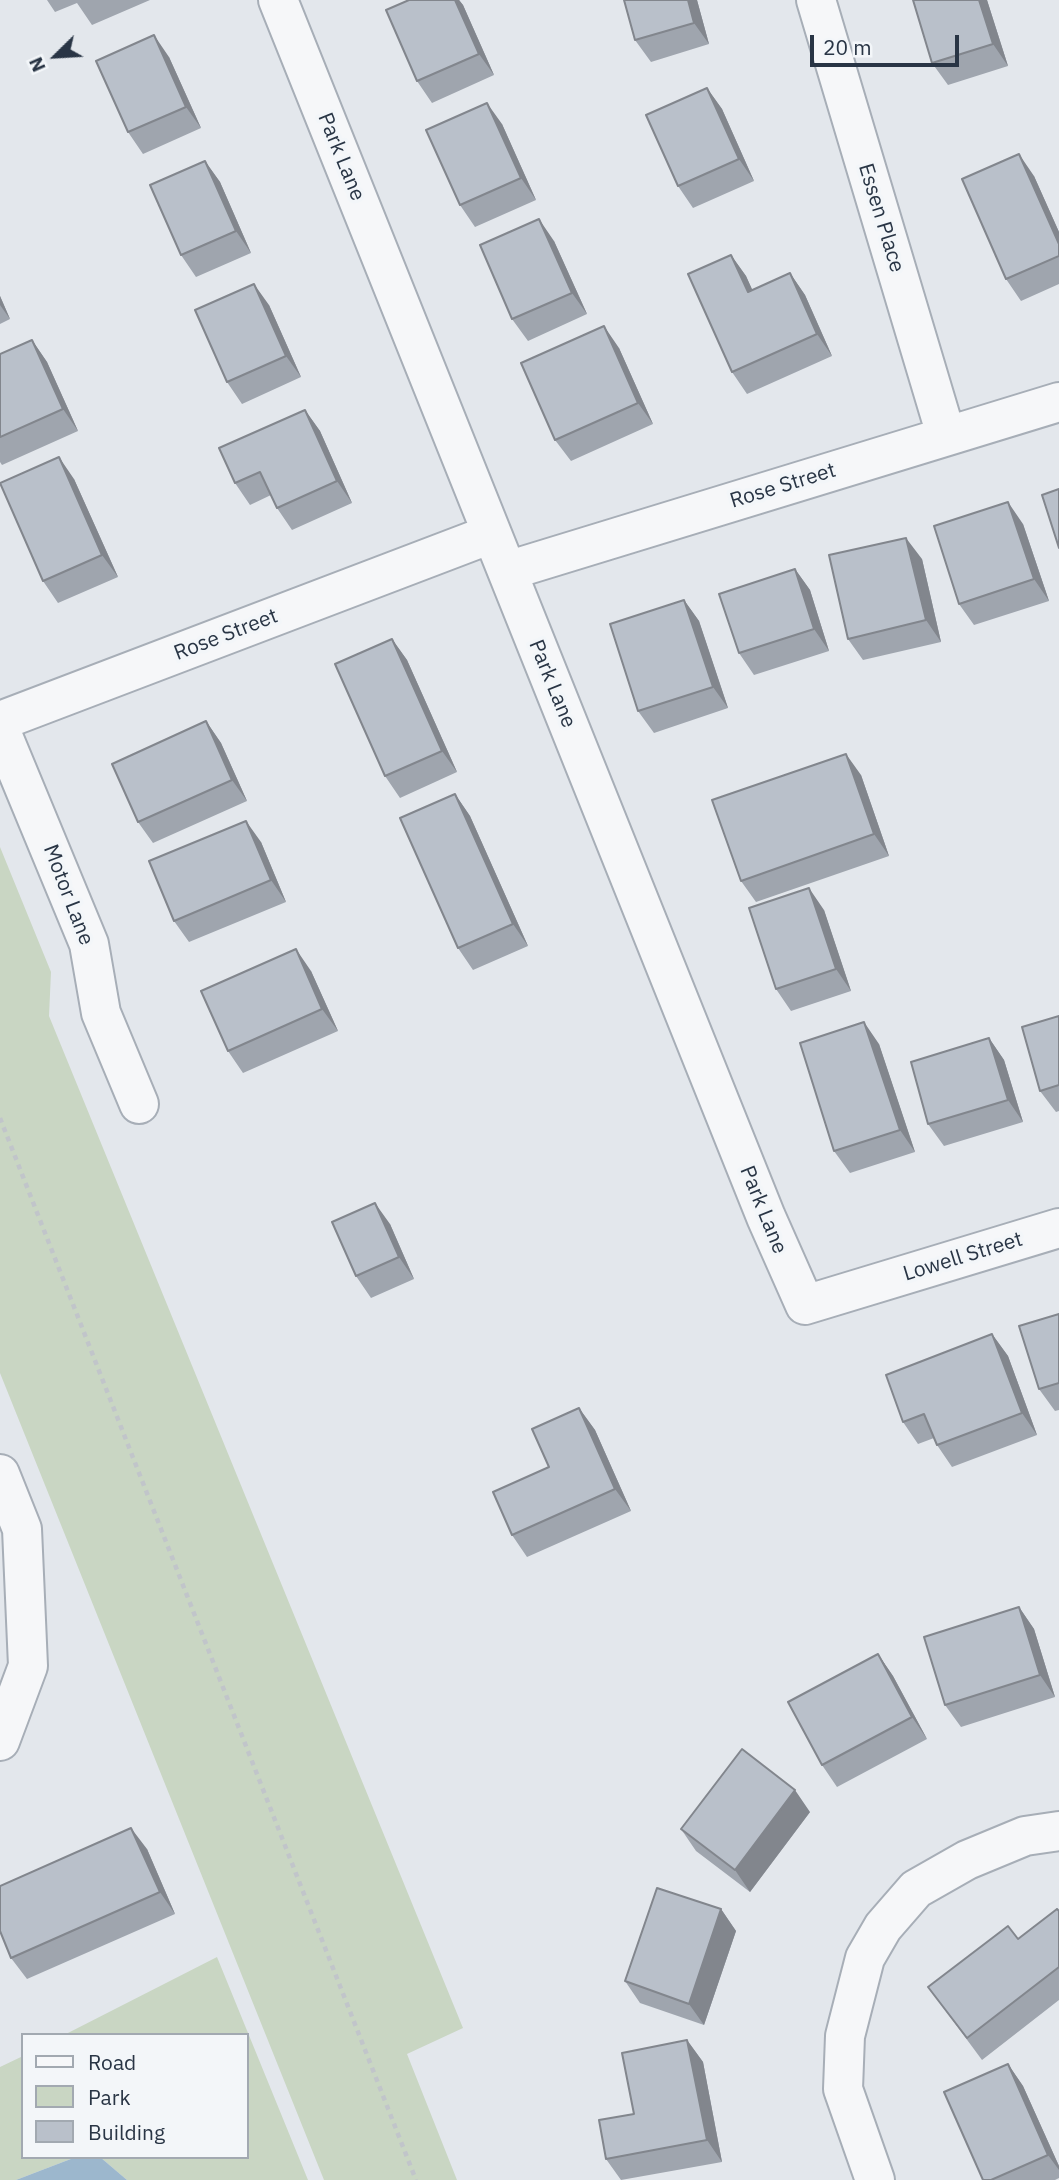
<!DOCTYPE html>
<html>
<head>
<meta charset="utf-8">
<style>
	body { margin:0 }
	#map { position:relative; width:1059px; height:2180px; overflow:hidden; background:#e3e7ec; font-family:"IBM Plex Sans",sans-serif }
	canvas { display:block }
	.legend { position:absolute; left:21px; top:2033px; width:228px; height:126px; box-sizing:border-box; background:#f3f6f9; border:2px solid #a2a9b1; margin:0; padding:9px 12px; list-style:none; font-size:21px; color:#293545 }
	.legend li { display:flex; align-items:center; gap:14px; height:35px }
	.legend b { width:35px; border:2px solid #a2a9b1 }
	.north { position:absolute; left:21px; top:21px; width:70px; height:70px; -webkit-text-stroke:5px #f3f6f9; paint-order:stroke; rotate:246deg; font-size:19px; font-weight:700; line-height:28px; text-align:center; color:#293545 }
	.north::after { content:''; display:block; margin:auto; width:24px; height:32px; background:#293545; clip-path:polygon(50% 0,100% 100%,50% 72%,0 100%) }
	.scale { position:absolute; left:810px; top:35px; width:149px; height:32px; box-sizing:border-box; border:4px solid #293545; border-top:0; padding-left:9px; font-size:21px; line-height:24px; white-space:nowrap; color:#293545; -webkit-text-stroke:5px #f3f6f9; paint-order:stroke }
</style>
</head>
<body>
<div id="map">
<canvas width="1059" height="2180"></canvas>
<ul class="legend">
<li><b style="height:9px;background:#f6f7f9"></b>Road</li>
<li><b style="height:19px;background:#c9d6c3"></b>Park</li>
<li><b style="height:19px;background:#b9c0ca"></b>Building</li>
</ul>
<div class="north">N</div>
<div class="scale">20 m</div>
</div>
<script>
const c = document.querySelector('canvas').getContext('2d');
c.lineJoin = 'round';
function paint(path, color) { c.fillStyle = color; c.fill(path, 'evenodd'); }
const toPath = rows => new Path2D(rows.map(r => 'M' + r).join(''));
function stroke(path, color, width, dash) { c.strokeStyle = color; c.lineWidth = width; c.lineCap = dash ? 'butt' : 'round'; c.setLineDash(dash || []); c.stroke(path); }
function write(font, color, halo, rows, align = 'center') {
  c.font = font + ' "IBM Plex Sans",sans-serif'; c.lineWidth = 7; c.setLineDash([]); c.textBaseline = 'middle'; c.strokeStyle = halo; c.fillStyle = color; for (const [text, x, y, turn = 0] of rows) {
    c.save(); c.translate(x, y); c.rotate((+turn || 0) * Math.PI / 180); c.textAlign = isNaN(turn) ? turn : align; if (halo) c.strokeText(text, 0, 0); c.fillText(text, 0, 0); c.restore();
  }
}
paint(toPath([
	[0,847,51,972,49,1016,463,2028,407,2054,457,2180,324,2180,0,1373],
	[217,1957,308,2180,127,2180,100,2157,247,2157,247,2035,64,2035],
	[23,2056,23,2157,76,2157,16,2180,0,2180,0,2067]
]), '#c9d6c3');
paint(toPath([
	[76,2157,100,2157,127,2180,16,2180]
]), '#9cb7cd');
const minor = toPath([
	[278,0,766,1217,805,1305,1059,1228],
	[816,0,946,435],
	[507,571,1059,402],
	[0,721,491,534],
	[0,729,89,944,101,1013,139,1104],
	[0,1474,22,1529,28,1666,0,1741],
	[875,2180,843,2089,845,2036,865,1958,883,1927,916,1889,967,1860,1025,1836,1059,1831]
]);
stroke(minor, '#a7aeb7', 42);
stroke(toPath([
	[0,1118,416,2180]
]), '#c1c5ca', 4.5, [5, 5]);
stroke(minor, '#f6f7f9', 38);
paint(toPath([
	[47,0,150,0,92,25,77,3,55,12],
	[409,0,459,0,463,5,494,75,432,103,417,81],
	[624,0,697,0,709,44,651,62,635,40],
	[987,0,1008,66,948,85,932,63],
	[169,57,201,128,143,154,128,132],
	[707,88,722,109,754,181,693,208,678,186],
	[502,124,536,200,475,227,460,205],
	[205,161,220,182,251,253,196,277,181,255],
	[1034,176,1059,232,1059,284,1021,301,1006,279],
	[554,241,587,314,528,341,512,319],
	[731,255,746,276,752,290,790,273,805,295,832,356,747,394,732,372],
	[0,296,10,319,0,324],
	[269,305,301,377,242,404,227,382],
	[32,340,47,362,78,431,2,465,0,462,0,354],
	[619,348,653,424,571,461,555,440],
	[305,410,320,431,352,503,292,530,277,508,271,495,250,505,235,483],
	[74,479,118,577,58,603,43,581],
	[1023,524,1049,601,974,625,959,604],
	[922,559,941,642,863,660,848,639],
	[795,569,810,590,829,651,754,675,739,653],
	[684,600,699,621,728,708,654,733,638,711],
	[392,639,407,660,457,772,400,798,385,776],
	[206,721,221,743,247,801,153,843,138,822],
	[861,775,889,856,756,902,741,881],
	[455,794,470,816,528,946,473,970,458,948],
	[261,842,286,902,189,942,174,921],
	[824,910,851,991,791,1011,776,989],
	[311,971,338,1031,243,1073,228,1051],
	[1059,1016,1059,1111,1056,1112,1040,1091],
	[989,1038,1004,1060,1023,1122,944,1146,928,1124],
	[879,1044,915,1152,850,1173,834,1151],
	[390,1224,414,1279,371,1298,356,1276],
	[1059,1314,1059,1410,1055,1411,1039,1389],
	[992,1334,1008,1356,1037,1435,952,1467,937,1445,934,1438,918,1444,903,1422],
	[579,1408,595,1430,631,1511,527,1557,512,1535,549,1467],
	[1019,1607,1034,1629,1055,1697,961,1727,945,1705],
	[878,1654,893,1676,927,1739,837,1787,822,1765],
	[810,1812,750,1892,696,1851,681,1829],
	[147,1849,175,1914,27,1979,11,1958],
	[721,1909,736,1931,704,2025,640,2003,625,1981],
	[1059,1911,1059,2000,982,2060,928,1987,1018,1939],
	[687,2040,703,2062,722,2162,621,2180,606,2159],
	[1008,2064,1023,2086,1059,2166,1059,2178,1055,2180,983,2180]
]), '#9fa5ae');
paint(toPath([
	[455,0,459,0,463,5,494,75,479,54],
	[688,0,697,0,709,44,694,23],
	[979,0,987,0,1008,66,993,44],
	[154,35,169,57,201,128,186,107],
	[707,88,722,109,754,181,739,159],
	[487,103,502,124,536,200,521,178],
	[1019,154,1034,176,1059,232,1059,244],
	[205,161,220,182,251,253,236,231],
	[539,219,554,241,587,314,572,293],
	[731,255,746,276,763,313,748,292],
	[790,273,805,295,832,356,817,334],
	[254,284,269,305,301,377,286,356],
	[0,296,10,319,0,305],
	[604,326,619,348,653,424,638,403],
	[32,340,47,362,78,431,63,409],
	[305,410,320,431,352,503,337,481],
	[59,457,74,479,118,577,102,555],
	[1008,502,1023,524,1049,601,1034,579],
	[906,538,922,559,941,642,926,620],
	[795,569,810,590,829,651,814,629],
	[684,600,699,621,728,708,713,687],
	[392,639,407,660,457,772,442,751],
	[206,721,221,743,247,801,232,780],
	[846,754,861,775,889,856,874,834],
	[455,794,470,816,528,946,513,924],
	[246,821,261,842,286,902,271,880],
	[809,888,824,910,851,991,836,969],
	[296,949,311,971,338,1031,322,1009],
	[864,1022,879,1044,915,1152,900,1130],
	[989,1038,1004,1060,1023,1122,1008,1100],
	[375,1203,390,1224,414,1279,399,1257],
	[992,1334,1008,1356,1037,1435,1022,1413],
	[579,1408,595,1430,631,1511,615,1489],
	[1019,1607,1034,1629,1055,1697,1040,1675],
	[878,1654,893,1676,927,1739,912,1717],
	[795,1790,810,1812,750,1892,735,1870],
	[131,1828,147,1849,175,1914,160,1892],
	[721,1909,736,1931,704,2025,689,2004],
	[687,2040,703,2062,722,2162,707,2140],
	[1008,2064,1023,2086,1059,2166,1059,2170,1048,2155]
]), '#82868d');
const building = toPath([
	[409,0,455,0,479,54,417,81,386,10,409,0],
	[624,0,688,0,694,23,635,40,624,0],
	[913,0,979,0,993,44,932,63,913,0],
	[154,35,186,107,128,132,96,61,154,35],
	[707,88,739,159,678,186,646,115,707,88],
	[487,103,521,178,460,205,426,130,487,103],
	[1019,154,1059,244,1059,256,1006,279,962,179,1019,154],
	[205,161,236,231,181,255,150,185,205,161],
	[539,219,572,293,512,319,480,245,539,219],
	[731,255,748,292,790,273,817,334,732,372,688,274,731,255],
	[254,284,286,356,227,382,195,310,254,284],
	[604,326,638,403,555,440,521,363,604,326],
	[32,340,63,409,0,437,0,354,32,340],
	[305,410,337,481,277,508,260,472,235,483,219,448,305,410],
	[59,457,102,555,43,581,0,483,59,457],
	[1059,489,1059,548,1042,495,1059,489],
	[1008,502,1034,579,959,604,934,526,1008,502],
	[906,538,926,620,848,639,829,555,906,538],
	[795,569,814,629,739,653,719,594,795,569],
	[684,600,713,687,638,711,610,624,684,600],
	[392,639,442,751,385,776,335,664,392,639],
	[206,721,232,780,138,822,112,764,206,721],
	[846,754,874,834,741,881,712,800,846,754],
	[455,794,513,924,458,948,400,818,455,794],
	[246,821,271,880,174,921,149,861,246,821],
	[809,888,836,969,776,989,749,908,809,888],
	[296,949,322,1009,228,1051,201,991,296,949],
	[1059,1016,1059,1085,1040,1091,1022,1027,1059,1016],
	[864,1022,900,1130,834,1151,800,1043,864,1022],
	[989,1038,1008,1100,928,1124,911,1062,989,1038],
	[375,1203,399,1257,356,1276,332,1222,375,1203],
	[1059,1314,1059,1383,1039,1389,1019,1326,1059,1314],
	[992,1334,1022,1413,937,1445,924,1414,903,1422,886,1375,992,1334],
	[579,1408,615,1489,512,1535,493,1492,549,1467,532,1429,579,1408],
	[1019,1607,1040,1675,945,1705,924,1637,1019,1607],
	[878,1654,912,1717,822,1765,788,1702,878,1654],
	[742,1749,795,1790,735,1870,681,1829,742,1749],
	[131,1828,160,1892,11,1958,0,1931,0,1886,131,1828],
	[657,1888,721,1909,689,2004,625,1981,657,1888],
	[1057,1909,1059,1911,1059,1967,967,2038,928,1987,1008,1926,1018,1939,1057,1909],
	[687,2040,707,2140,606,2159,599,2120,634,2114,622,2053,687,2040],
	[1008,2064,1048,2155,991,2180,983,2180,944,2092,1008,2064]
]);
paint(building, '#b9c0ca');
stroke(building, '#82868d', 2);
write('21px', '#293545', '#f3f6f9', [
	["Park Lane",341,157,68],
	["Essen Place",881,218,73],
	["Rose Street",783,486,-17],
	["Rose Street",226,635,-21],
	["Park Lane",552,684,68],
	["Motor Lane",68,895,69],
	["Park Lane",763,1210,68],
	["Lowell Street",963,1257,-17]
]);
</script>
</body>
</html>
